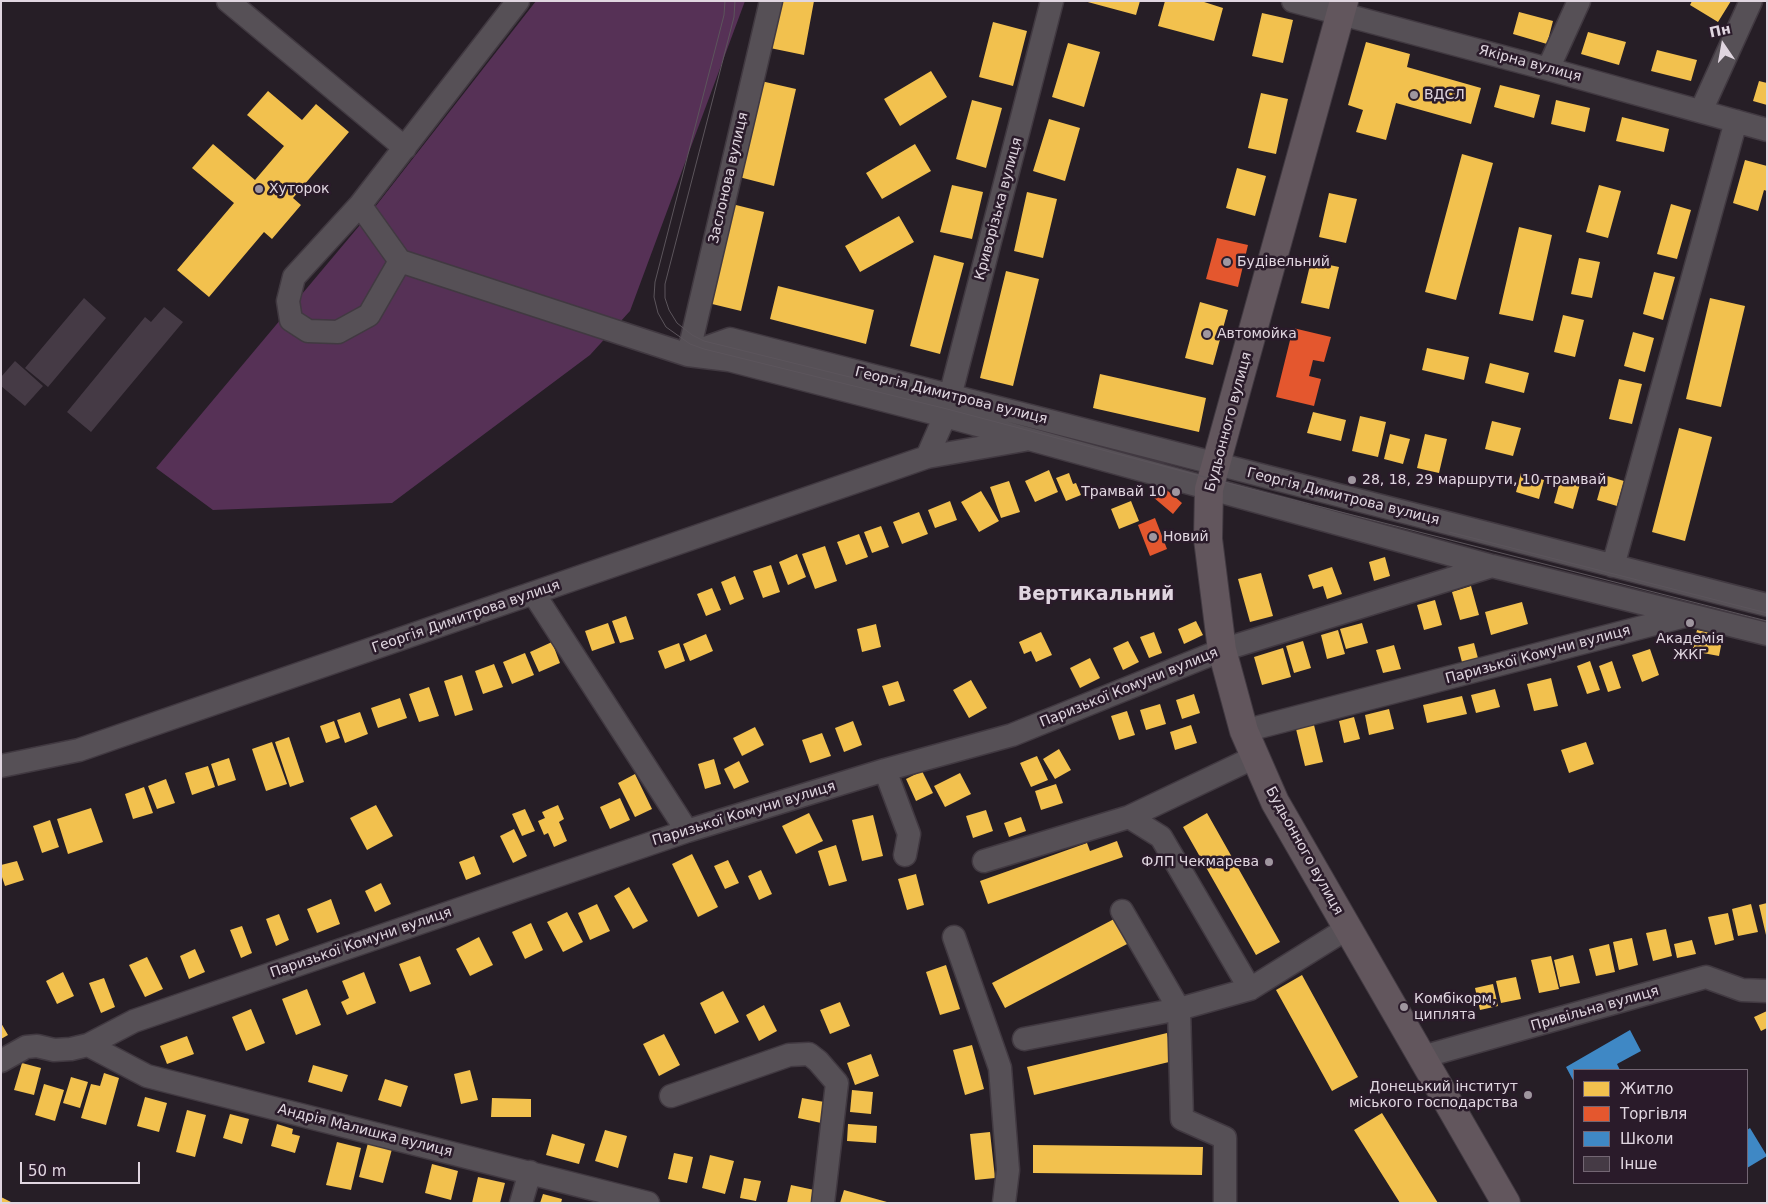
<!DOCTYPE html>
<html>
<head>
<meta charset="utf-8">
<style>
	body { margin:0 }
	#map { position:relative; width:1768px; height:1204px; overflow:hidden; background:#261e26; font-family:"DejaVu Sans",sans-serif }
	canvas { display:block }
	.frame { position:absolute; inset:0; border:2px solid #e0d6e0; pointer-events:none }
	.legend { position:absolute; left:1573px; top:1069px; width:175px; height:115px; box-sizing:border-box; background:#2a1b2a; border:1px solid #736673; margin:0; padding:6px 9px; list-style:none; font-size:15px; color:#e0d6e0 }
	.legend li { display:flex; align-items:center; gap:10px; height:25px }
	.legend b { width:25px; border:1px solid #736673 }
	.north { position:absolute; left:1698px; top:20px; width:50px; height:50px; -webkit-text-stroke:4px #2a1b2a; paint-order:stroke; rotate:348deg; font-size:14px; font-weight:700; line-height:20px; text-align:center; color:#e0d6e0 }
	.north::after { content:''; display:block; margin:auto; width:18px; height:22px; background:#e0d6e0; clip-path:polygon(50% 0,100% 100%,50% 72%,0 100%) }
	.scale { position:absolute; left:20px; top:1162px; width:120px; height:22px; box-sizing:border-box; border:2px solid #e0d6e0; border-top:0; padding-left:6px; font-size:15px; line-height:18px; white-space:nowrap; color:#e0d6e0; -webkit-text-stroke:4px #2a1b2a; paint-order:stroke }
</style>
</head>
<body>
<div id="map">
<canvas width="1768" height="1204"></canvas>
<div class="frame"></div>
<ul class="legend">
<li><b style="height:14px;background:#f2c14e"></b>Житло</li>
<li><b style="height:14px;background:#e4572e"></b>Торгівля</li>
<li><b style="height:14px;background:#3f88c5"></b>Школи</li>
<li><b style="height:14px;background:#453a45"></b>Інше</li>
</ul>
<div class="north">Пн</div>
<div class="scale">50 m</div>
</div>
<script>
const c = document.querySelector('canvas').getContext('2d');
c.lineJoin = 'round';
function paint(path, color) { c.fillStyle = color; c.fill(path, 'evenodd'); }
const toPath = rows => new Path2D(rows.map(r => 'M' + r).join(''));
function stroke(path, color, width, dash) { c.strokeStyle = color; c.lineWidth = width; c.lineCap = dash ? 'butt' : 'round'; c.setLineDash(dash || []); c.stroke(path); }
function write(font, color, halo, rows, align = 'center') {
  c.font = font + ' "DejaVu Sans",sans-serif'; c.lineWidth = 5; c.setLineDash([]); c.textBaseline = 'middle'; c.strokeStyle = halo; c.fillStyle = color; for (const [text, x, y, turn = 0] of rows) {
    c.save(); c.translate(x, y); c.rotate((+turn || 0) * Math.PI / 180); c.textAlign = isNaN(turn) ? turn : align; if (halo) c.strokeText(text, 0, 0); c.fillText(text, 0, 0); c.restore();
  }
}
paint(toPath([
	[536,1,745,1,630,311,590,355,392,503,213,510,156,468,375,207]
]), '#563156');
paint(toPath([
	[779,1,814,1,804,55,770,48],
	[1084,1,1140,1,1136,15],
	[1165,1,1201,1,1223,8,1214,41,1158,26],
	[1692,1,1731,1,1718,22,1690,5],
	[1519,12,1553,21,1547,44,1513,34],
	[1262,13,1293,20,1283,63,1252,56],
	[993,22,1027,31,1013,86,979,77],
	[1588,32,1626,42,1619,65,1581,54],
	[1366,42,1410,54,1407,67,1481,88,1471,124,1396,103,1386,140,1356,132,1363,110,1348,105],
	[1068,43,1100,52,1084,107,1052,97],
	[1657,50,1697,60,1691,81,1651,71],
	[931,71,947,97,900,126,884,99],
	[761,81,796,89,774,186,739,177],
	[1759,81,1767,83,1767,105,1753,101],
	[1500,85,1540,95,1534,118,1494,107],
	[268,91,302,120,316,104,349,132,293,198,301,205,272,239,264,232,209,297,177,270,234,203,192,168,213,144,255,180,284,146,247,115],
	[1261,93,1288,99,1276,154,1248,148],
	[972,100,1002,108,986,168,956,159],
	[1556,100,1590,108,1585,132,1551,124],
	[1622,117,1669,129,1664,152,1616,141],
	[1049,119,1080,128,1065,181,1033,171],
	[915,144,931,171,882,199,866,173],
	[1462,154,1493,163,1456,300,1425,292],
	[1745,160,1767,166,1767,191,1764,190,1758,211,1733,203],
	[1237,168,1266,176,1255,216,1226,208],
	[952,185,983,192,972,239,940,232],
	[1599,185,1621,191,1608,238,1586,232],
	[1027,192,1057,199,1043,258,1014,251],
	[1329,193,1357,199,1346,243,1319,237],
	[732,204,764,212,741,311,708,303],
	[1671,204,1691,210,1677,259,1657,254],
	[899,216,914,242,860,272,845,246],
	[1519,227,1552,235,1533,321,1499,314],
	[934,255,964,263,940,354,910,346],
	[1579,258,1600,262,1592,298,1571,294],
	[1311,261,1339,267,1329,309,1301,303],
	[1006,271,1039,279,1013,386,980,378],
	[1654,272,1675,277,1663,320,1643,314],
	[778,286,874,310,866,344,770,319],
	[1710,298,1745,306,1721,407,1686,399],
	[1200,302,1228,310,1213,365,1185,358],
	[1563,315,1584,320,1575,357,1554,352],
	[1633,332,1654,338,1645,372,1624,366],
	[1427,348,1469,357,1464,380,1422,370],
	[1490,363,1529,373,1524,393,1485,383],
	[1100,374,1206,398,1199,432,1093,408],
	[1619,379,1642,384,1632,424,1609,419],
	[1313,412,1346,420,1341,441,1307,433],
	[1360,416,1386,422,1378,457,1352,451],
	[1492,421,1521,428,1513,456,1485,449],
	[1679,428,1712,437,1685,541,1652,532],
	[1390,434,1410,439,1403,464,1384,459],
	[1425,434,1447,439,1439,473,1417,468],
	[1049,470,1058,492,1035,502,1025,481],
	[1069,473,1073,484,1076,483,1081,495,1066,501,1056,478],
	[1521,473,1544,480,1539,499,1516,492],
	[1604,475,1624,481,1617,506,1597,500],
	[1561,478,1580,484,1573,509,1554,503],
	[1009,481,1020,512,1001,518,990,487],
	[981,491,999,521,979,532,961,502],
	[950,501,957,520,935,528,928,510],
	[1131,501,1139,521,1119,529,1111,509],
	[919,512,928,534,902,544,893,522],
	[881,526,889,547,872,553,864,532],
	[859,534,868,557,846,565,837,542],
	[825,546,837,581,815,589,802,554],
	[797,554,806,577,788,585,779,562],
	[1385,557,1390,576,1374,581,1369,562],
	[771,565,780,592,763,598,753,571],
	[1332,567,1342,594,1327,599,1323,586,1313,589,1308,575],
	[1261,573,1273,616,1250,622,1238,579],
	[735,576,744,599,730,605,721,582],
	[1471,586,1479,615,1460,620,1452,592],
	[712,588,721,610,706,616,697,594],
	[1435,600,1442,625,1424,630,1417,605],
	[1522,602,1528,624,1491,635,1485,612],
	[626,616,634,639,620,643,612,621],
	[1196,621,1203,635,1184,644,1178,629],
	[608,623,615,643,592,651,585,631],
	[1362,623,1368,643,1346,649,1340,629],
	[876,624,881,647,862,652,857,629],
	[1338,630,1345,654,1327,659,1321,635],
	[1697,630,1723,636,1719,656,1692,651],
	[1041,632,1052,655,1036,662,1031,651,1024,654,1019,642],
	[1154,632,1162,653,1149,658,1140,637],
	[706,634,713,651,690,661,683,644],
	[1128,641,1139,662,1123,670,1113,648],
	[1303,641,1311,668,1294,673,1286,646],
	[552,642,560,663,539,672,530,652],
	[679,643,685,661,665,669,658,651],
	[1474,643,1479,662,1463,666,1458,647],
	[1394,645,1401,669,1383,673,1376,650],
	[1283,648,1291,677,1262,685,1254,657],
	[1650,649,1659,675,1642,682,1632,655],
	[525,653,534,675,512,684,503,662],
	[1090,658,1100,678,1080,688,1070,668],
	[1590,661,1600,690,1587,694,1577,666],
	[1612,661,1621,688,1608,692,1599,666],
	[494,664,503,687,483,694,475,671],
	[462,675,473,710,455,716,444,681],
	[1551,678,1558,706,1534,711,1527,684],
	[971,680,987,708,969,718,953,690],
	[898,681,905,701,889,706,882,686],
	[429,687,439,716,419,722,409,694],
	[1495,689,1500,707,1476,713,1471,695],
	[1194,694,1200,713,1182,719,1176,700],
	[1462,696,1467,714,1427,723,1423,705],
	[400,698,407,718,378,728,371,708],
	[1160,704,1166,724,1146,730,1140,710],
	[1389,709,1394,729,1369,735,1365,715],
	[1127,711,1135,735,1119,740,1111,716],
	[360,712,368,734,345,743,337,720],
	[1354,717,1360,739,1344,743,1339,721],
	[334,721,340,738,326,743,320,726],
	[853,721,862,745,844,752,835,728],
	[1191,725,1197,743,1175,750,1170,732],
	[1314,725,1323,762,1305,766,1296,729],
	[755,727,764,745,742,756,733,738],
	[822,733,831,756,810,763,802,740],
	[289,737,304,782,290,787,275,742],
	[272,742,287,784,266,791,252,749],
	[1586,742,1594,764,1569,773,1561,750],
	[1059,749,1071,770,1055,779,1043,759],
	[1037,756,1048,780,1031,787,1020,763],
	[229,758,236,780,218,786,211,764],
	[714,759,721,784,705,789,698,764],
	[739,761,749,782,734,789,724,769],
	[208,766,215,787,192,795,185,773],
	[922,771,933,793,916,801,906,779],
	[960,773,971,794,945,807,934,786],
	[635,774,652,809,635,817,618,783],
	[166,779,175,803,157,809,148,786],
	[1056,784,1063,803,1041,810,1035,791],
	[144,787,153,813,133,819,125,794],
	[620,798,630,820,610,829,600,807],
	[376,805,393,836,367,850,350,818],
	[558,805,564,819,559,822,567,841,554,847,548,833,544,835,538,821,545,818,542,812],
	[91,808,103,842,68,854,57,819],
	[525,809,535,831,522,836,512,814],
	[986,810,993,831,973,838,966,816],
	[809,813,823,841,796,854,782,826],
	[1207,813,1280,942,1256,955,1183,827],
	[873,815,883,856,862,861,852,820],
	[1021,817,1026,831,1009,837,1004,823],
	[50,820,59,847,42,853,33,826],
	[514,829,527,856,513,863,500,836],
	[1117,841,1123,857,988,904,980,881,1087,843,1090,851],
	[836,845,847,881,829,886,818,851],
	[692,854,718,907,698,917,672,864],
	[474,856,481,874,466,880,459,862],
	[728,860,739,883,725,889,714,866],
	[17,861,24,880,5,886,1,874,1,865],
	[761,870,772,894,759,900,748,876],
	[916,874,924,905,907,910,898,879],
	[381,883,391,904,375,912,365,891],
	[629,887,648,921,633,929,614,896],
	[331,899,340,924,317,933,307,909],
	[1767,903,1767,935,1766,935,1759,905],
	[597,904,610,931,590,940,578,913],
	[1751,904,1758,932,1738,936,1732,909],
	[567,912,583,942,563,952,547,922],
	[1728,913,1734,940,1715,945,1708,917],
	[279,914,289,940,276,946,266,919],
	[1116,918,1129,943,1005,1008,992,983],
	[531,923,543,950,525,959,512,932],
	[242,926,252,953,241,958,230,930],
	[1666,929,1672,956,1653,961,1646,933],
	[479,937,493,965,470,976,456,949],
	[1632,938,1638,965,1619,970,1613,942],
	[1692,940,1696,954,1677,958,1674,944],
	[1609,944,1615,972,1596,976,1589,949],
	[195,949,205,972,189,979,180,956],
	[1573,955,1580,983,1560,987,1554,960],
	[420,956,431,984,410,992,399,964],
	[1551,956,1559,989,1539,993,1531,960],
	[147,957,163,989,145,997,129,965],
	[946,965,960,1009,940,1015,926,972],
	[63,972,74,996,57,1004,46,981],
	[364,972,376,1003,347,1015,341,1002,349,998,342,981],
	[1302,975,1358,1077,1332,1091,1276,990],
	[1516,977,1521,999,1501,1003,1496,981],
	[104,978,115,1007,101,1013,89,983],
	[1493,984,1498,1006,1480,1010,1475,988],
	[307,989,321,1025,296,1035,282,999],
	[723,991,739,1022,715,1034,700,1003],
	[840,1002,850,1026,830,1034,820,1010],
	[764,1005,777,1031,759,1041,746,1015],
	[251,1009,265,1043,246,1051,232,1017],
	[1767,1011,1767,1028,1761,1031,1754,1017],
	[1,1023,8,1035,1,1039],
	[1167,1033,1173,1061,1034,1095,1027,1067],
	[664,1034,680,1065,659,1076,643,1044],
	[187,1036,194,1054,167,1064,160,1046],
	[972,1045,984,1089,965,1095,953,1050],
	[871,1054,879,1076,855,1085,847,1063],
	[22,1063,41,1068,34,1095,14,1090],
	[313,1065,348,1075,342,1092,308,1082],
	[470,1070,478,1100,461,1104,454,1074],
	[104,1073,119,1078,106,1125,81,1118,91,1084,100,1086],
	[71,1077,88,1082,80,1108,63,1103],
	[385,1079,408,1086,401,1107,378,1100],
	[44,1084,64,1090,55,1121,35,1115],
	[852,1090,873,1092,871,1114,850,1112],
	[145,1097,167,1103,159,1132,137,1126],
	[492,1098,531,1099,531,1117,491,1117],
	[802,1098,830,1103,826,1124,798,1118],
	[187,1110,206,1115,195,1157,176,1152],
	[1382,1113,1438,1203,1400,1203,1354,1130],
	[230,1114,249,1119,242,1144,223,1138],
	[277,1124,293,1129,292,1134,300,1136,295,1153,271,1146],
	[848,1124,877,1126,876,1143,847,1141],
	[605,1130,627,1136,618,1168,595,1161],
	[990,1132,995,1178,975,1180,970,1134],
	[552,1134,585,1144,579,1164,546,1155],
	[337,1142,361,1148,351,1190,326,1185],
	[368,1143,392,1149,383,1183,359,1177],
	[1033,1145,1203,1147,1202,1175,1033,1173],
	[674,1153,693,1157,687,1183,668,1179],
	[710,1155,734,1161,725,1194,702,1188],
	[432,1164,458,1171,451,1200,425,1193],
	[478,1177,505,1183,500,1203,472,1203],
	[744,1178,761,1181,756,1201,740,1198],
	[791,1185,819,1191,816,1203,787,1203],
	[844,1190,887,1202,887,1203,840,1203],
	[543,1194,562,1199,561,1203,540,1203],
	[1,1197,13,1203,1,1203]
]), '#f2c14e');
paint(toPath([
	[1217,238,1248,245,1238,287,1206,279],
	[1293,328,1331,337,1324,362,1313,360,1309,376,1321,379,1314,406,1276,397],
	[1162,486,1182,503,1173,514,1153,497],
	[1155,518,1167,549,1150,556,1138,525]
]), '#e4572e');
paint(toPath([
	[1630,1030,1641,1051,1617,1064,1620,1070,1574,1070,1574,1082,1566,1067],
	[1750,1128,1767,1156,1747,1168,1747,1130]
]), '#3f88c5');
paint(toPath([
	[84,298,106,318,48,387,25,368],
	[164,307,183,322,91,432,67,412,145,317,151,322],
	[15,361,43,386,25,406,1,386,1,377]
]), '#453a45');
const minor = toPath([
	[228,1,405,148],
	[1293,1,1548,69,1767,130],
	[1548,69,1579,1],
	[1701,111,1751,1],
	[360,205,400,261,688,355,729,360,945,416,1492,566,1767,634],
	[400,261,369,315,338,332,308,331,291,320,288,301,294,277,360,205,518,1],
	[691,353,730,339,1767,605],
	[688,355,771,1],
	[927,457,945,416,1052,1],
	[1613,566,1736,121],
	[534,594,687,831],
	[1244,731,1685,616],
	[1,766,79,750,927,457,1024,440],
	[885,770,909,834,905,855],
	[984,861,1129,817,1255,757],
	[1122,911,1179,1009,1182,1119,1225,1138,1225,1203],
	[954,937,1000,1068,1008,1170,1004,1203],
	[1250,989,1348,928],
	[1024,1039,1179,1009,1250,989,1161,837,1129,817],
	[88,1045,147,1076,648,1203],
	[1422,1057,1706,977,1742,990,1767,991],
	[1,1061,26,1047,37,1046,54,1050,71,1049,88,1045,134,1021,687,831,885,770,1012,735,1222,650,1492,566],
	[671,1096,789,1055,809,1054,818,1061,837,1083,823,1203],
	[521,1203,530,1172]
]);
const major = toPath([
	[1344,1,1209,489,1208,539,1222,650,1244,731,1275,802,1506,1203]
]);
stroke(minor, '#413941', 25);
stroke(major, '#413941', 30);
stroke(minor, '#565056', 22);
stroke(major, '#62565d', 28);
stroke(toPath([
	[725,1,724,15,655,282,654,297,658,313,666,327,690,344,704,349,947,409,1212,479,1767,621],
	[735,1,734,17,665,284,665,298,669,310,677,323,692,335,704,341,866,381],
	[1449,532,1767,613]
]), '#5c555c', 1);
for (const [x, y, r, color] of [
	[1414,95,5,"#9f969f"],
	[259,189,5,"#9f969f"],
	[1227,262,5,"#9f969f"],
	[1207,334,5,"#9f969f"],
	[1352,480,5,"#9f969f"],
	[1176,492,5,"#9f969f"],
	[1153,537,5,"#9f969f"],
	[1690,623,5,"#9f969f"],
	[1269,862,5,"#9f969f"],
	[1404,1007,5,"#9f969f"],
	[1528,1095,5,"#9f969f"]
]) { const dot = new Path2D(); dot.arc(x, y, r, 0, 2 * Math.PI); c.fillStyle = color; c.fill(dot); stroke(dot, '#2a1b2a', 2); }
write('14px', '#e0d6e0', '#2a1b2a', [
	["Якірна вулиця",1530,64,15],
	["Заслонова вулиця",729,178,-77],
	["Криворізька вулиця",999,209,-75],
	["Георгія Димитрова вулиця",951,396,14],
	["Будьонного вулиця",1229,422,-75],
	["Георгія Димитрова вулиця",1343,497,14],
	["Георгія Димитрова вулиця",466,617,-19],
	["Паризької Комуни вулиця",1538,655,-15],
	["Паризької Комуни вулиця",1129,688,-22],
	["Паризької Комуни вулиця",744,814,-17],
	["Будьонного вулиця",1304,851,61],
	["Паризької Комуни вулиця",361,943,-19],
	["Привільна вулиця",1595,1009,-16],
	["Андрія Малишка вулиця",365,1131,14]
]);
write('14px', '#e0d6e0', '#2a1b2a', [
	["ВДСЛ",1424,95],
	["Хуторок",269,189],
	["Будівельний",1237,262],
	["Автомойка",1217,334],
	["28, 18, 29 маршрути, 10 трамвай",1362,480],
	["Трамвай 10",1166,492,"right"],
	["Новий",1163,537],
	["Академія",1690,639,"center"],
	["ЖКГ",1690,655,"center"],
	["ФЛП Чекмарева",1259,862,"right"],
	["Комбікорм,",1414,999],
	["циплята",1414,1015],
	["Донецький інститут",1518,1087,"right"],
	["міського господарства",1518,1103,"right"]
], 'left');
write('bold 19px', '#e0d6e0', '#2a1b2a', [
	["Вертикальний",1096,595]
]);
</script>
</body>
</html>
